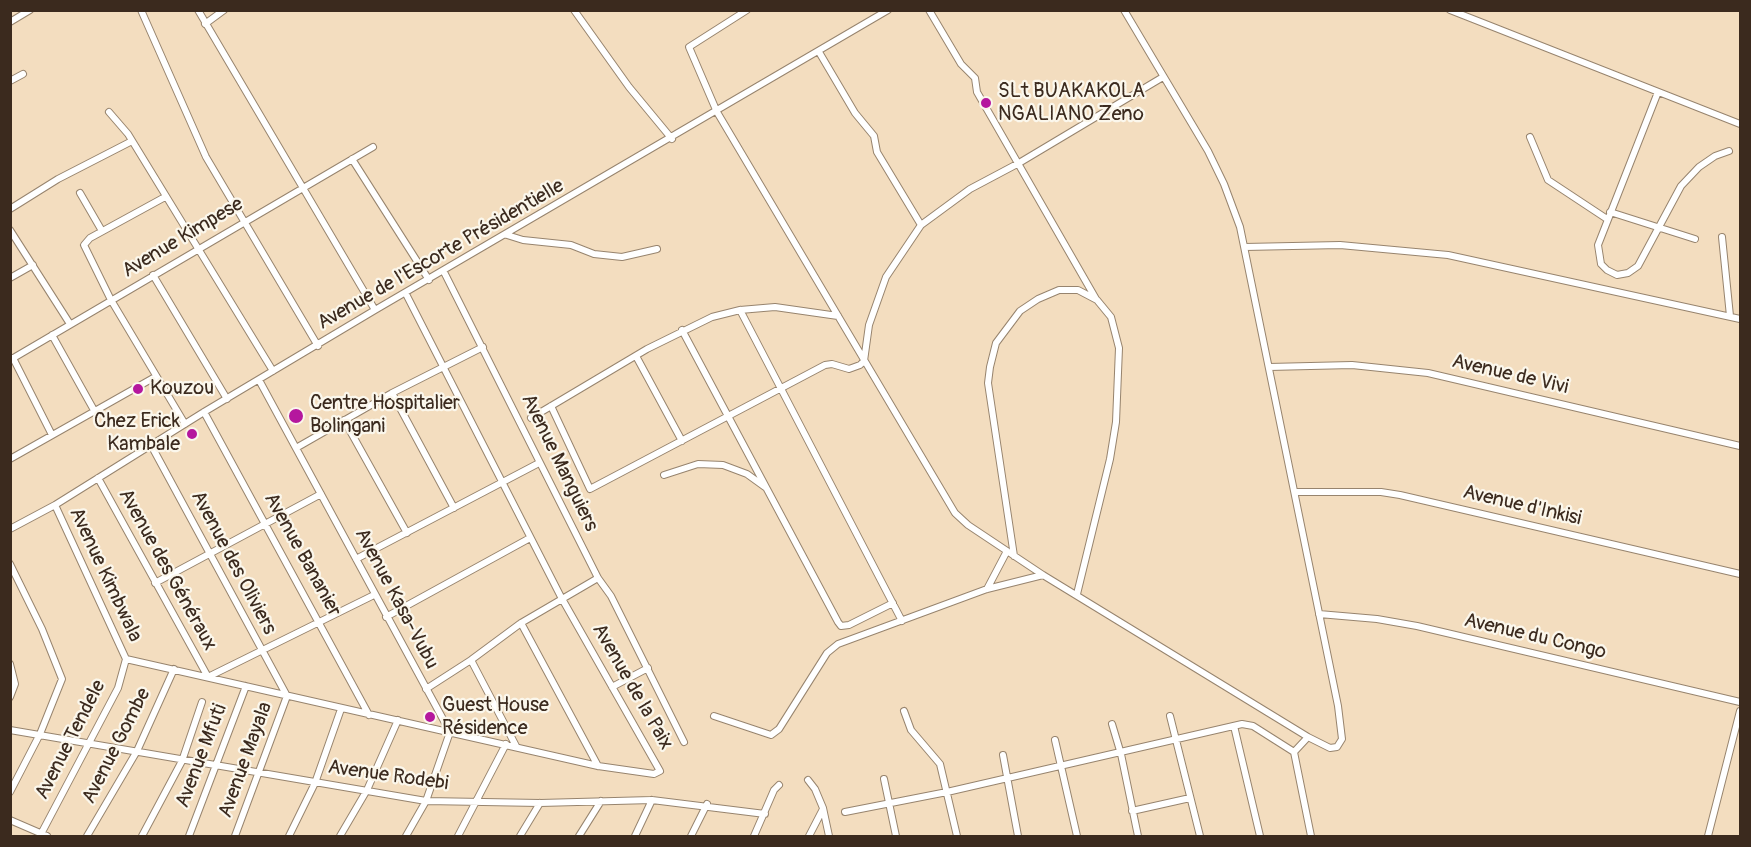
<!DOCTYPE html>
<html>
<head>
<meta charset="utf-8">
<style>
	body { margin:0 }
	#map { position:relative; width:1751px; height:847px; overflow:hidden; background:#f3ddbf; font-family:Pangolin,sans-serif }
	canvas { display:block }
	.frame { position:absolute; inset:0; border:12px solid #3b2a1e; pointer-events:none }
</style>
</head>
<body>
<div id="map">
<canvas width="1751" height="847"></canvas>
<div class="frame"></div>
</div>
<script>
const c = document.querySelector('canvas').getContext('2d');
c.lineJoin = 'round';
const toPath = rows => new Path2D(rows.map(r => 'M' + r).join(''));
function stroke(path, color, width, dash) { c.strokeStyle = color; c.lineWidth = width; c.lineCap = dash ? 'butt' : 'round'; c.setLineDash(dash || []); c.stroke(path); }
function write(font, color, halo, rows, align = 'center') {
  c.font = font + ' Pangolin,sans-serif'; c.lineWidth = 4.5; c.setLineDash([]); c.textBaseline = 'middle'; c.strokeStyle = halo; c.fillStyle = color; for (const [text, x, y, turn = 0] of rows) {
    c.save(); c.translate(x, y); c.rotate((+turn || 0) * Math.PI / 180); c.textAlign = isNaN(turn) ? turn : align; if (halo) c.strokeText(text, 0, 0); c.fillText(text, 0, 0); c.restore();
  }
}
const minor = toPath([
	[141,10,206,157,318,346],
	[198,10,375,310],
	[574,10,629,87,672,139],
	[747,10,689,47,717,112,955,513,968,525,1043,575,1308,737,1330,748,1337,747,1342,739,1338,706,1240,227,1224,184,1208,151,1124,10],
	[929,10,961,64,975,78,977,92,1096,299],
	[1450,10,1740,124],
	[10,22,30,10],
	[205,24,224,10],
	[819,52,855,113,874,136,877,152,921,225],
	[10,81,23,74],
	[1658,92,1598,245,1601,264,1607,270,1617,275,1628,273,1638,266,1681,186,1699,167,1715,156,1729,151],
	[109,112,128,134,273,371],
	[1530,137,1548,180,1607,219],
	[352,159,429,280],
	[80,193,102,231],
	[165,197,90,238,84,245,111,300,185,424],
	[10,209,58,179,132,141],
	[1610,212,1695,239],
	[10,230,70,324],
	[507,235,523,240,571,245,594,254,622,257,657,249],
	[1722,237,1730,316],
	[1245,247,1340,245,1448,255,1740,319],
	[444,272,598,578,611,596,684,742],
	[153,275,227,399],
	[10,278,33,265],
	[740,310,902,621],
	[682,330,838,622,841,626,849,625,893,603],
	[52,335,95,412],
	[636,356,682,441],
	[13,358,52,435],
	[10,360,373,147],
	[1269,367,1352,365,1428,373,1740,446],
	[259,380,450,732,426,801,406,836],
	[392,393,454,508],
	[551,406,590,489,825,365,832,364,849,369,860,365,864,361,869,325,886,277,921,225,970,189,1019,163,1163,77],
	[204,412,369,715],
	[531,418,647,349,712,317,740,310,775,307,838,316],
	[344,420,407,533],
	[151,445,287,696,235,836],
	[296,448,392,393,483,347],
	[10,459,155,377],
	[664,475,698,464,723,465,747,474,765,487],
	[98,478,208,677,374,595],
	[1295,492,1381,492,1400,495,1740,574],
	[55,505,126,659],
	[10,529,55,505,204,412,375,310,888,10],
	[1014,556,988,383,990,367,996,343,1020,311,1038,299,1059,290,1078,290,1097,300,1111,317,1119,348,1116,422,1110,459,1077,594],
	[356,559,539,463],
	[10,564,42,629,62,679,40,734,10,792],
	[155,583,321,494],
	[987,589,1007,551],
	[1319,614,1377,619,1417,626,1740,702],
	[386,617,530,538],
	[521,623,598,766],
	[126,659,598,766,654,774,660,771,561,597,406,294],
	[471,660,516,746],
	[10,664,15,684,10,697],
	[612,687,648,668],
	[426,689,471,660,521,623,598,578],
	[904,711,911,730,940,764,957,836],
	[714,716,771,735,779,729,827,653,838,644,987,589,1043,575],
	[1170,716,1200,836],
	[1112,724,1121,754,1138,836],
	[1234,726,1260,836],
	[10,730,426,801,540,803,652,800,765,814],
	[1055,740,1077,836],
	[1294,752,1311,836],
	[1003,755,1018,836],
	[884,779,896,836],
	[808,780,815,789,823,808,829,836],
	[1132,811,1190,798],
	[845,812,947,792,1242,724,1253,726,1294,752,1308,737],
	[10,820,47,836],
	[41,834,118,688,126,659],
	[87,836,137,751,174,669],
	[142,836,182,761,202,702],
	[189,836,246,686],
	[289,836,315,783,341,709],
	[340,836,367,790,398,720],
	[458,836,506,744],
	[520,836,540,803],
	[579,836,601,801],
	[635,836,652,800],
	[691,836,707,804],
	[754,836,774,790,779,785],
	[809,836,823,809],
	[1708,836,1740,711]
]);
stroke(minor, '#97846e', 8);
stroke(minor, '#fff', 6);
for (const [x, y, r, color] of [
	[986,103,6,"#b5179e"],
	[138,389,6,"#b5179e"],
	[296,416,8,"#b5179e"],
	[192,434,6,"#b5179e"],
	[430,717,6,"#b5179e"]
]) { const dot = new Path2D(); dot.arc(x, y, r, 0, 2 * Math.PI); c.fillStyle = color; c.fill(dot); stroke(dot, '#fbf7ec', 2); }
write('20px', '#3b2a1e', '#fbf7ec', [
	["SLt BUAKAKOLA",998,92],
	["NGALIANO Zeno",998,115],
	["Kouzou",150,389],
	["Centre Hospitalier",310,404],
	["Bolingani",310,427],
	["Chez Erick",180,422,"right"],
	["Kambale",180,445,"right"],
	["Guest House",442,706],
	["Résidence",442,729]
], 'left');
write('20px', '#3b2a1e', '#fbf7ec', [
	["Avenue Kimpese",183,238,-31],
	["Avenue de l'Escorte Présidentielle",441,255,-30],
	["Avenue de Vivi",1510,375,13],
	["Avenue Manguiers",559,463,64],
	["Avenue d'Inkisi",1522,506,13],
	["Avenue Bananier",302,555,61],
	["Avenue des Oliviers",233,563,62],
	["Avenue des Généraux",167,570,61],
	["Avenue Kimbwala",105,575,65],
	["Avenue Kasa-Vubu",396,599,62],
	["Avenue du Congo",1535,637,13],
	["Avenue de la Paix",632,687,60],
	["Avenue Tendele",71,740,-63],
	["Avenue Gombe",117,746,-63],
	["Avenue Mfuti",202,756,-69],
	["Avenue Mayala",246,760,-70],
	["Avenue Rodebi",388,776,8]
]);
</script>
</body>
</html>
